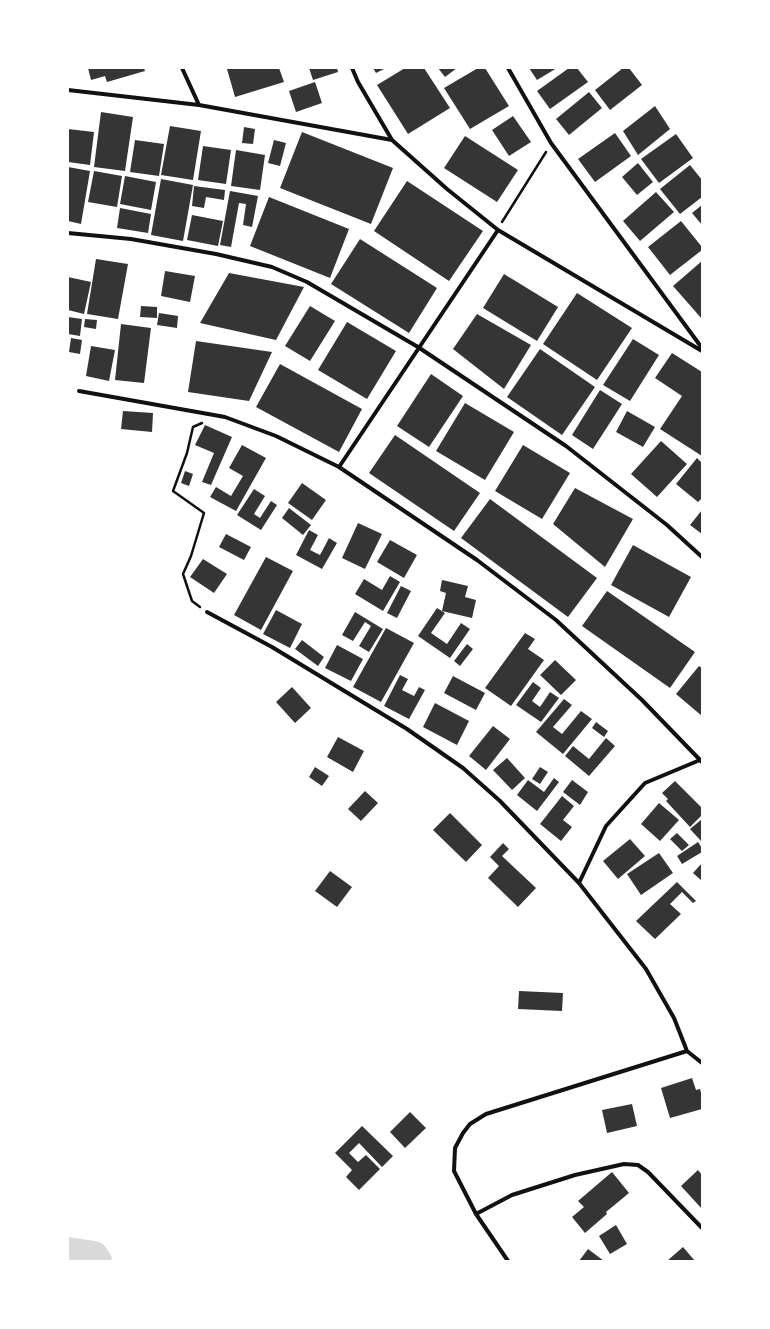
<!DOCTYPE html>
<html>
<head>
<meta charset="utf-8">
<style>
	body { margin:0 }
	#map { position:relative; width:770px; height:1329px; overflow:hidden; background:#fff; font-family:Barlow,sans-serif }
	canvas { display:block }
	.frame { position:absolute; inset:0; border:69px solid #fff; pointer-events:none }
</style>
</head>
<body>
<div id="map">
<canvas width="770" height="1329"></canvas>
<div class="frame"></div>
</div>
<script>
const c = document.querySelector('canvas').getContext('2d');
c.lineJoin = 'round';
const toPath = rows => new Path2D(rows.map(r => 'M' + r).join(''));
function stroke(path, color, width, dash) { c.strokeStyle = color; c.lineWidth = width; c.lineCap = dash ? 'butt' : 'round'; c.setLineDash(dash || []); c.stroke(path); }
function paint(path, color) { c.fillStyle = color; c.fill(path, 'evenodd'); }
stroke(toPath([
	[68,1251,94,1255,98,1261]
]), '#d9d9d9', 28);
paint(toPath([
	[88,68,144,68,145,71,107,82,105,76,91,80],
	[229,68,279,68,284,82,235,97,227,69],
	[309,68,337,68,338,72,313,80],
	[373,68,386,68,376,73],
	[405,68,424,68,450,108,408,134,377,85],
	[438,68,457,68,445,77],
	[478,68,485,68,509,106,470,129,444,88],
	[529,68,557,68,537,80],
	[569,68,577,68,588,82,550,109,537,91],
	[623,68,629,68,642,85,610,110,595,90],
	[315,82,322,103,296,112,289,91],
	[589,92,602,108,569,135,556,119],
	[655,106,670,129,638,155,623,131],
	[101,112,133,117,125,171,94,167],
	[513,116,531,142,509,156,492,130],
	[170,126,201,131,193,180,161,175],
	[244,127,255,129,253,144,242,143],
	[68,129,94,132,90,165,68,162],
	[302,132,393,168,371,224,280,188],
	[615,133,631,156,595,182,578,159],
	[676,134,693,158,659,183,641,159],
	[465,136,518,170,497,202,444,168],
	[135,140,164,144,159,176,130,172],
	[274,140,286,143,280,166,268,163],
	[203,146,231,150,226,184,198,180],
	[236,150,265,155,260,190,231,186],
	[638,163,653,182,637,195,622,177],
	[690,165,702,180,702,197,680,214,660,189],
	[68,167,90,171,81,224,68,221],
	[94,171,122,176,117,207,88,202],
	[125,176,156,182,151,210,120,204],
	[161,179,193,185,183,241,151,235],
	[407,181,483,231,449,281,374,231],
	[194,186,225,190,224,200,206,197,204,208,192,206],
	[230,191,258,196,252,227,243,225,246,204,239,203,231,247,220,245],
	[656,192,674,212,640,241,623,221],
	[269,197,349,229,330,278,250,246],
	[702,205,702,225,692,213],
	[120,208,151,214,148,233,117,228],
	[192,215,223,221,218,246,187,240],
	[681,221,702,247,702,250,670,275,648,247],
	[360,239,437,288,409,333,331,284],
	[96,259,128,264,118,319,87,314],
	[702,261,702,319,673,286],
	[165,271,195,276,190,302,161,296],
	[229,273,304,287,276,340,200,323],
	[504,274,558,307,537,341,483,308],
	[68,277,91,282,84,314,68,310],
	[577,293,632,328,597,380,543,344],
	[141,306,157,307,157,318,140,317],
	[310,306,335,321,310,361,285,346],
	[159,313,178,316,177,328,157,325],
	[477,314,531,345,504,389,453,349],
	[68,317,82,319,80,336,68,334],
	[85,319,97,320,96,329,84,327],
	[347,322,396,351,367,399,318,370],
	[121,324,151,328,144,383,115,380],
	[71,338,82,340,80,354,69,352],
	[633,339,659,355,630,401,603,385],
	[196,341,272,352,249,401,188,392],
	[91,346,115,350,109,381,86,376],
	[540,349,595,387,562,435,507,397],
	[672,353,702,372,702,456,660,429,682,396,655,378],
	[280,364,362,409,339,452,256,407],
	[431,374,463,396,429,447,397,426],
	[600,390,622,404,593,449,572,435],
	[465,403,514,432,485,480,436,451],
	[123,411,153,413,152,432,121,429],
	[627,411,655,427,643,447,616,432],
	[205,425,232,437,211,485,202,482,214,453,195,445],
	[395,435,480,493,454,531,369,473],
	[661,441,687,464,657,497,631,474],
	[242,445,266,458,236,511,210,497,216,487,231,496,243,476,229,468],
	[523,445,570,473,542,519,495,491],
	[697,458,702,463,702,498,698,502,676,484],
	[185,471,193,474,189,486,181,483],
	[302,483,326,500,312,520,288,503],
	[575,488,633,519,605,567,553,524],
	[254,489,265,496,254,514,260,518,271,501,277,505,261,530,237,515],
	[490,499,597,578,568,617,461,538],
	[289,508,311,525,303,535,282,518],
	[702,510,702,534,690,525],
	[358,523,382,534,365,569,342,558],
	[309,530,318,535,310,550,320,555,329,538,337,543,322,569,296,555],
	[226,534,251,547,244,560,219,547],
	[390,540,417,555,404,578,377,562],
	[633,545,691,577,669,617,611,585],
	[266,557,293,571,261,630,234,615],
	[203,559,227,574,214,593,190,577],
	[390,576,400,582,383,611,355,594,364,579,382,590],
	[442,580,468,586,465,597,476,600,472,618,442,611,446,593,440,591],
	[401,586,411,591,397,618,387,613],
	[607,591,695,652,670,688,582,626],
	[437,608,445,613,431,633,447,644,461,623,470,629,450,658,418,636],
	[276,610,302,624,290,648,263,634],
	[355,612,383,629,369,652,359,646,371,626,365,622,353,641,342,635],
	[386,628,414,643,381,702,353,687],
	[525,633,535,639,528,649,544,660,511,706,485,688],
	[302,640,324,657,318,666,295,649],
	[467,644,473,649,460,666,454,661],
	[337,645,363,659,351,681,325,668],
	[555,660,576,680,561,695,540,675],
	[699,666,702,668,702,716,676,694],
	[400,675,408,679,402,690,414,696,419,687,425,690,409,719,384,706],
	[453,676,485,693,476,710,444,693],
	[533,682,541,688,532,701,540,707,550,692,559,698,541,722,516,705],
	[292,687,311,708,295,723,276,702],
	[564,699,572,705,553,727,562,734,581,711,592,719,563,754,536,732],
	[435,703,469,721,457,745,423,727],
	[596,722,608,731,604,737,592,728],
	[493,726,510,739,486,770,469,756],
	[338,737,364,751,353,772,327,757],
	[606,738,615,746,589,776,565,756,573,746,589,759],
	[507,758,525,778,512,790,493,770],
	[315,767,329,776,322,786,309,777],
	[540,767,548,772,540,784,532,779],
	[554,778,559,782,537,811,517,795,528,780,544,792],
	[572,780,588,792,580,805,563,792],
	[675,781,702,808,702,815,690,827,666,801,668,799,662,793],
	[365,791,378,803,361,821,348,809],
	[562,796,574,806,563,820,572,827,561,841,540,824],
	[659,803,679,820,660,841,641,824],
	[450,813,482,845,466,862,433,830],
	[702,819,702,842,690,829],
	[677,833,689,845,682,851,670,839],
	[630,839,645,856,618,879,603,861],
	[698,842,702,848,702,852,682,864,677,856],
	[503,843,509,849,502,856,536,888,518,907,488,878,499,866,490,857],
	[659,853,673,873,641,895,627,874],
	[702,863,702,881,693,873],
	[330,871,352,887,337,907,315,891],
	[677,882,696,901,693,903,682,892,670,904,681,914,655,939,636,921],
	[519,991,563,993,562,1011,518,1009],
	[692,1078,696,1090,700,1089,702,1096,702,1109,670,1118,661,1088],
	[632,1104,637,1126,607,1133,602,1110],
	[410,1112,426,1128,405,1148,390,1132],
	[362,1126,393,1156,382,1167,359,1143,349,1153,358,1162,366,1155,380,1169,359,1190,346,1177,352,1170,335,1153],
	[698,1170,702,1175,702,1209,681,1186],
	[612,1172,629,1193,606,1212,607,1214,585,1233,572,1217,584,1207,578,1201],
	[616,1225,627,1244,610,1254,599,1236],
	[683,1247,695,1261,667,1261],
	[588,1249,604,1261,579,1261]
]), '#353535');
stroke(toPath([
	[502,222,546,152],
	[200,607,192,601,183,574,191,556,204,513,173,491,187,453,193,427,202,423]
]), '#111', 2.5);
stroke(toPath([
	[182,68,199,105],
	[352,68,358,82,392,140,447,189,498,230,702,351],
	[508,68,551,143,702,348],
	[68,90,199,105,392,140],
	[68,233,131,239,216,254,272,267,307,282,418,347,566,446,667,525,702,557],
	[79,391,225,417,276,436,339,467,477,560,556,620,642,700,702,762],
	[339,467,498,230],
	[207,612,272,647,407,729,463,768,500,801,579,883,646,969,674,1018,687,1051,702,1063],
	[579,883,606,826,645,783,700,760],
	[476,1214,512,1195,575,1175,624,1164,638,1165,648,1172,702,1228],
	[508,1261,476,1214,454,1171,455,1148,463,1133,470,1124,486,1114,687,1051]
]), '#111', 4);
</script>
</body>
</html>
